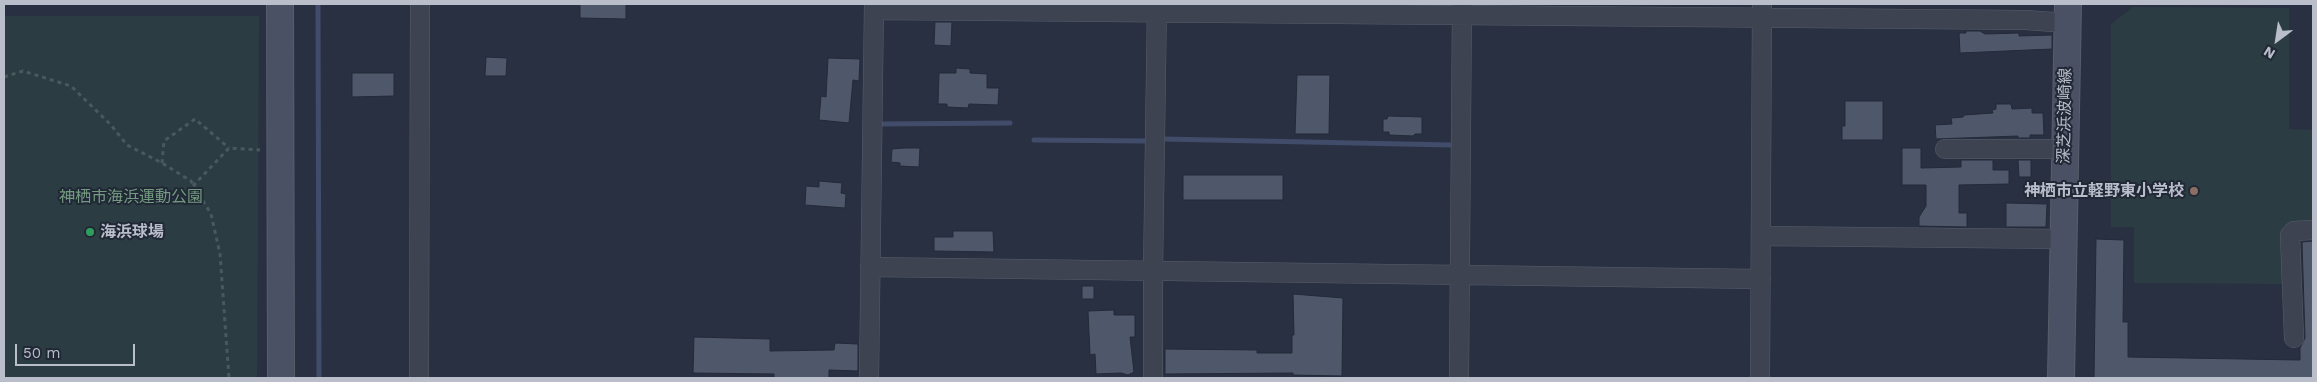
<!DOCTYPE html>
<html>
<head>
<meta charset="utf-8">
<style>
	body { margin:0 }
	#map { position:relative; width:2317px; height:382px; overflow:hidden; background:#293041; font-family:"Work Sans",sans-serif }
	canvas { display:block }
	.frame { position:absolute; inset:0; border:5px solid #babecb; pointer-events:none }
	.north { position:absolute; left:2252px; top:15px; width:50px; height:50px; -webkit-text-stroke:4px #212836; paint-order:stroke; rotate:211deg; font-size:14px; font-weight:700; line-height:20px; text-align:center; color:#babecb }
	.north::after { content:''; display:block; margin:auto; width:18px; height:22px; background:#babecb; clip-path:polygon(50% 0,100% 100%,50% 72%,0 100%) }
	.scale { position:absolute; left:15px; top:344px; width:120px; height:22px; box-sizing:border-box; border:2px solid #babecb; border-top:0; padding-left:6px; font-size:15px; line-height:18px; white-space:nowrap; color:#babecb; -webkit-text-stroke:4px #212836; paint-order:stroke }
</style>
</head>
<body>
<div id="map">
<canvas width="2317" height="382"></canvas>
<div class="frame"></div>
<div class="north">N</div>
<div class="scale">50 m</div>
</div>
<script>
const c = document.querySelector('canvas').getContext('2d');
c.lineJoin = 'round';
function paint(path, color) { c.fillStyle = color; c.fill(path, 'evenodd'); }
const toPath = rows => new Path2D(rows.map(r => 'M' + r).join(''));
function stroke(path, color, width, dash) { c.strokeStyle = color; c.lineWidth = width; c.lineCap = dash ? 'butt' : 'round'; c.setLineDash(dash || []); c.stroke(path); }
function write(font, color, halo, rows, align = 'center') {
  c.font = font + ' "Work Sans","Noto Sans JP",sans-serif'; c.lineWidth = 4; c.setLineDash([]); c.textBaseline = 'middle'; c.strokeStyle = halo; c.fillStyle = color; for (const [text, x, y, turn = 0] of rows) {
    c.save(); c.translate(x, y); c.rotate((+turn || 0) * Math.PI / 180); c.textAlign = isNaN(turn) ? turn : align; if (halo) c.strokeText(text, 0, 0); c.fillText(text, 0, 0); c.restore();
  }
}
paint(toPath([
	[2133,7,2289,8,2289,129,2313,130,2313,225,2286,225,2286,284,2134,283,2134,227,2111,227,2111,24],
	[4,16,259,16,257,378,4,378]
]), '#2b3d42');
stroke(toPath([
	[318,4,319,378],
	[879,124,1010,123],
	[1163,139,1451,145],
	[1034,140,1146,141]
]), '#404c69', 5);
const building = toPath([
	[580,4,626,4,626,19,580,18,580,4],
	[935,22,952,22,951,46,934,45,935,22],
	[1966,31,1980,31,1985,34,2019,33,2019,36,2052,35,2052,49,1960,53,1959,33,1966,33,1966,31],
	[486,57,507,58,506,76,485,76,486,57],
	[828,58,860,59,859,81,853,80,849,123,819,120,821,96,826,97,828,58],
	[956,68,970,69,970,73,987,74,987,88,999,88,998,105,969,104,968,108,947,107,947,104,938,104,939,73,956,73,956,68],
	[352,73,394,73,394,96,352,97,352,73],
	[1297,75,1330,75,1329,134,1295,134,1297,75],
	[1845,101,1883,101,1883,140,1842,140,1842,126,1845,126,1845,101],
	[1996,104,2011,104,2012,109,2032,108,2032,113,2043,113,2044,135,2030,135,2030,138,2018,138,2018,136,1936,139,1935,125,1952,124,1951,118,1963,117,1964,115,1993,113,1992,110,1996,109,1996,104],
	[1388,116,1422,117,1422,134,1415,134,1413,136,1389,135,1389,132,1383,132,1383,119,1387,119,1388,116],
	[904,148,920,148,919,167,900,166,900,163,891,162,892,149,904,148],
	[1902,148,1921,148,1921,168,1961,167,1961,160,1993,160,1993,170,2009,170,2009,184,1959,185,1959,213,1967,213,1967,227,1919,226,1919,217,1926,206,1926,185,1902,185,1902,148],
	[2018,160,2031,160,2031,177,2019,177,2018,160],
	[1183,175,1283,175,1283,200,1183,200,1183,175],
	[819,181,842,183,841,193,846,194,845,208,805,205,806,186,819,187,819,181],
	[2006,203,2047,204,2046,227,2006,227,2006,203],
	[953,231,993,231,994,252,934,251,934,237,953,237,953,231],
	[2096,239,2124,240,2123,322,2128,322,2128,357,2300,360,2300,348,2305,338,2302,242,2313,241,2313,378,2094,378,2096,239],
	[1082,286,1094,286,1094,299,1082,299,1082,286],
	[1293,294,1343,298,1342,376,1293,375,1293,373,1165,374,1165,349,1257,350,1257,353,1292,353,1292,335,1294,335,1293,294],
	[1114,310,1114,315,1135,315,1135,337,1130,337,1134,372,1128,375,1121,373,1096,374,1095,354,1090,355,1088,311,1114,310],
	[694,337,770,339,770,351,834,350,835,343,858,344,858,371,829,370,829,378,774,378,774,374,693,373,694,337]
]);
paint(building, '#4f576a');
stroke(building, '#232a38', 1);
const street = toPath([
	[874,10,2026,20,2067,23],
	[1945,149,2064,149],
	[1761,236,2062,239],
	[870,267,1761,279],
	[2294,338,2290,235,2294,231,2313,230],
	[419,378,420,4],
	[869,378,874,4],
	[1153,378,1153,271,1157,4],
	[1459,378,1462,4],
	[1760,378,1762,4]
]);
const secondary = toPath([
	[280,4,281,378],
	[2061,378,2068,4]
]);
stroke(street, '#585e6b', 20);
stroke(secondary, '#585e6b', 28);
stroke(toPath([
	[4,77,23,71,71,86,111,125,127,145,162,163,191,181,211,214,220,254,229,378],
	[162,163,164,141,195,119,229,148],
	[193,186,229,148,260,150]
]), '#495a5f', 3, [4, 4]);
stroke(street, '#3d4351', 19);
stroke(secondary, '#4b5164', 26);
stroke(toPath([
	[2047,184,2072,185]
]), '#495a5f', 3, [4, 4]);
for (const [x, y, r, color] of [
	[2194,191,5,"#8d6e63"],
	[90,232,5,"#2e9e5b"]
]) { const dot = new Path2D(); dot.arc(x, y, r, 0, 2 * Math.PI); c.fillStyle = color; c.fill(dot); stroke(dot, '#212836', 2); }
write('16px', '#babecb', '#212836', [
	["深芝浜波崎線",2065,116,-89]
]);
write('bold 16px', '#babecb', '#212836', [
	["神栖市立軽野東小学校",2184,191],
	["海浜球場",100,232,"left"]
], 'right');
write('16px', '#739a80', '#212836', [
	["神栖市海浜運動公園",131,197]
]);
</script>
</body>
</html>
